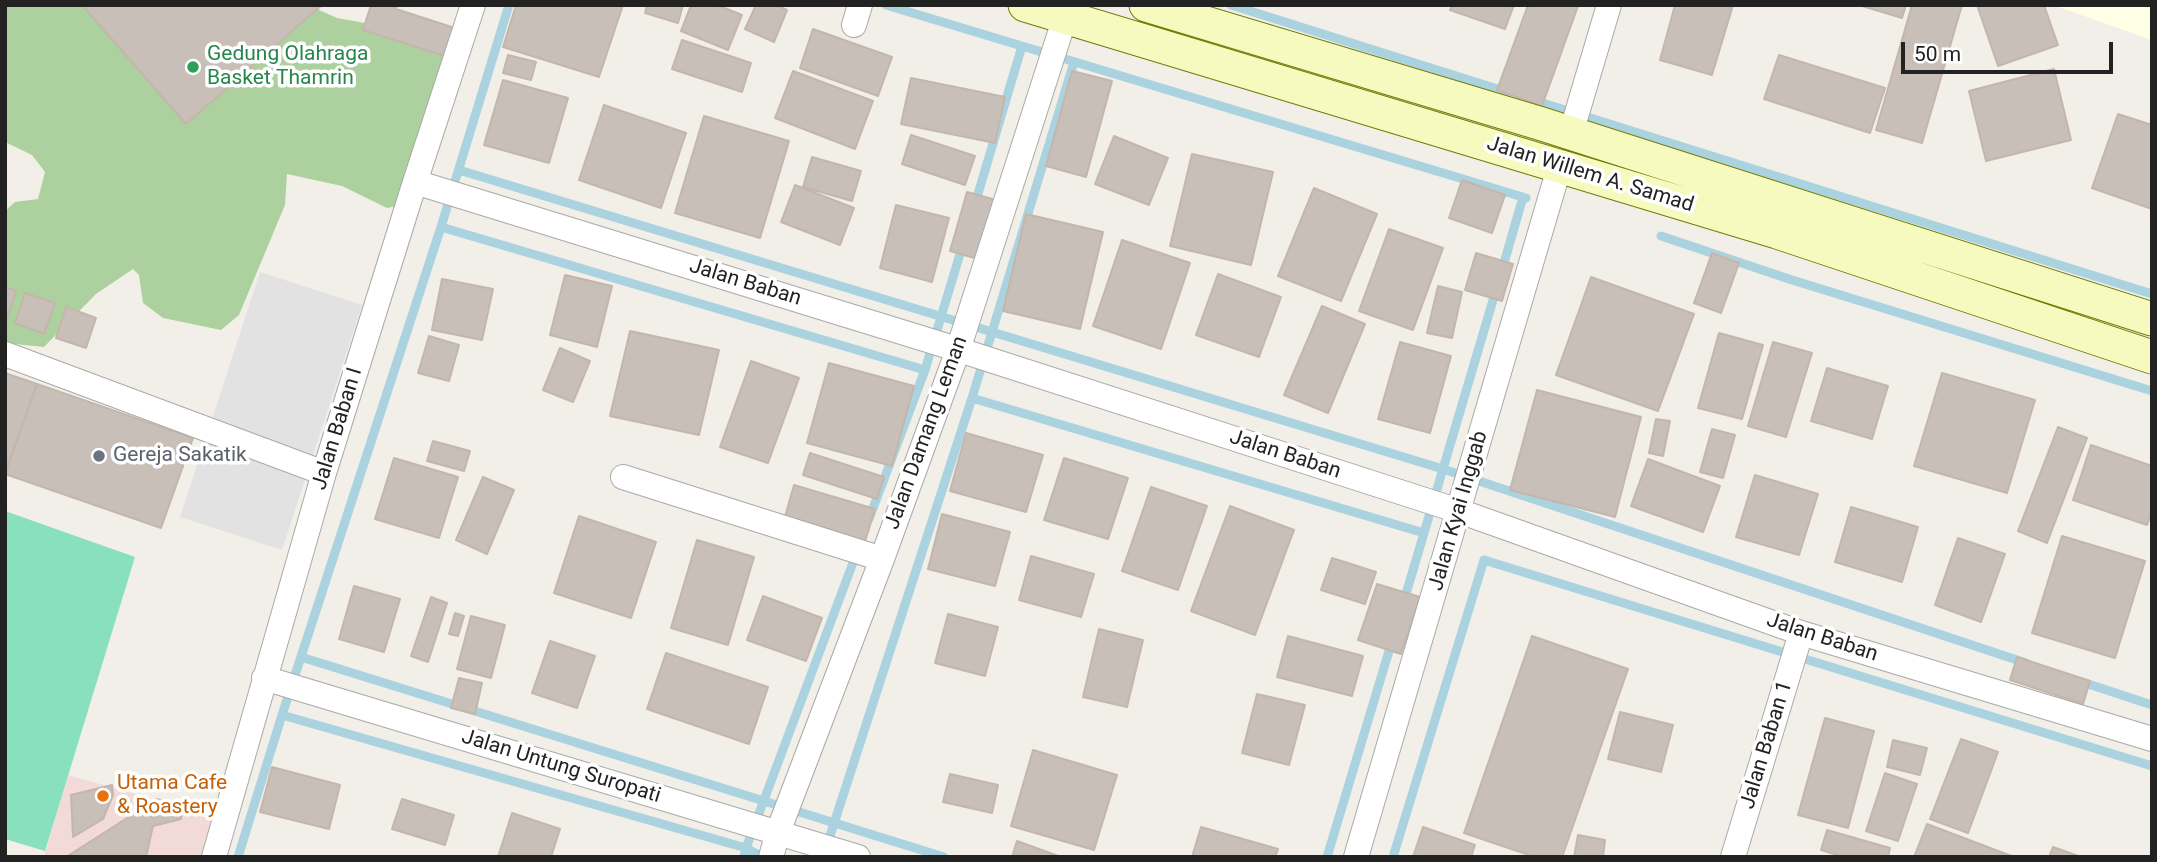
<!DOCTYPE html>
<html>
<head>
<meta charset="utf-8">
<style>
	body { margin:0 }
	#map { position:relative; width:2157px; height:862px; overflow:hidden; background:#f2efe9; font-family:Roboto,sans-serif }
	canvas { display:block }
	.frame { position:absolute; inset:0; border:7px solid #222; pointer-events:none }
	.scale { position:absolute; left:1901px; top:42px; width:212px; height:32px; box-sizing:border-box; border:4px solid #222; border-top:0; padding-left:9px; font-size:21px; line-height:24px; white-space:nowrap; color:#222; -webkit-text-stroke:5px #fff; paint-order:stroke }
</style>
</head>
<body>
<div id="map">
<canvas width="2157" height="862"></canvas>
<div class="frame"></div>
<div class="scale">50 m</div>
</div>
<script>
const c = document.querySelector('canvas').getContext('2d');
c.lineJoin = 'round';
function paint(path, color) { c.fillStyle = color; c.fill(path, 'evenodd'); }
const toPath = rows => new Path2D(rows.map(r => 'M' + r).join(''));
function stroke(path, color, width, dash) { c.strokeStyle = color; c.lineWidth = width; c.lineCap = dash ? 'butt' : 'round'; c.setLineDash(dash || []); c.stroke(path); }
function write(font, color, halo, rows, align = 'center') {
  c.font = font + ' Roboto,sans-serif'; c.lineWidth = 7; c.setLineDash([]); c.textBaseline = 'middle'; c.strokeStyle = halo; c.fillStyle = color; for (const [text, x, y, turn = 0] of rows) {
    c.save(); c.translate(x, y); c.rotate((+turn || 0) * Math.PI / 180); c.textAlign = isNaN(turn) ? turn : align; if (halo) c.strokeText(text, 0, 0); c.fillText(text, 0, 0); c.restore();
  }
}
paint(toPath([
	[68,775,220,818,209,857,44,857]
]), '#f2dad9');
paint(toPath([
	[2053,5,2152,5,2152,40]
]), '#ffffe5');
paint(toPath([
	[5,5,82,5,186,124,317,9,337,18,365,23,451,58,398,206,387,208,342,186,287,174,285,205,239,315,221,330,163,318,143,303,139,275,133,269,96,294,44,347,5,343,5,211,15,202,38,199,45,172,32,155,5,142]
]), '#add19e');
paint(toPath([
	[5,511,135,557,45,851,5,839]
]), '#88e0be');
paint(toPath([
	[260,272,362,305,282,550,180,517]
]), '#e2e2e2');
stroke(toPath([
	[886,5,1526,198],
	[1231,5,1507,92],
	[1533,100,2152,294],
	[459,170,1443,469,2026,663],
	[975,204,1022,46],
	[441,227,509,5],
	[1661,236,1792,280,2152,391],
	[1502,270,1523,197],
	[925,370,963,244],
	[972,398,1074,62],
	[1424,533,1496,290],
	[301,657,944,857],
	[2079,681,2152,705],
	[282,715,441,227,925,370,869,519],
	[827,845,972,398,1424,533,1403,604],
	[238,857,282,715,746,848,744,857],
	[762,857,746,848,857,552],
	[1327,857,1392,641],
	[1393,857,1484,560,2152,766]
]), '#aad3df', 9);
const building = toPath([
	[82,5,322,5,186,124,82,5],
	[371,5,397,5,396,9,461,30,451,58,363,30,371,5],
	[516,5,623,5,599,77,503,47,516,5],
	[647,5,683,5,678,23,645,13,647,5],
	[691,5,717,5,742,15,728,50,681,31,691,5],
	[756,5,776,5,787,10,774,42,745,29,756,5],
	[1452,5,1514,5,1505,29,1450,10,1452,5],
	[1528,5,1578,6,1542,106,1497,90,1528,5],
	[1675,5,1733,5,1712,75,1660,60,1675,5],
	[1859,5,1906,5,1902,18,1859,5],
	[1912,5,1962,5,1922,143,1876,130,1912,5],
	[1977,5,2044,5,2058,45,1998,66,1977,5],
	[813,29,892,57,878,96,800,68,813,29],
	[682,40,751,63,742,92,672,69,682,40],
	[508,55,536,62,531,80,503,73,508,55],
	[1779,55,1885,88,1870,133,1764,99,1779,55],
	[2054,69,2071,140,1986,161,1969,91,2054,69],
	[793,71,873,101,855,149,775,118,793,71],
	[1072,71,1112,81,1086,177,1046,166,1072,71],
	[911,78,1005,97,995,143,901,124,911,78],
	[503,80,568,98,549,163,484,145,503,80],
	[604,105,686,133,661,208,579,180,604,105],
	[2118,114,2152,125,2152,209,2092,188,2118,114],
	[704,116,789,141,760,238,675,213,704,116],
	[911,135,975,156,965,185,902,164,911,135],
	[1114,136,1168,158,1149,205,1095,184,1114,136],
	[1192,154,1273,172,1251,265,1170,246,1192,154],
	[812,157,861,171,852,201,803,187,812,157],
	[1462,180,1505,195,1492,233,1449,218,1462,180],
	[795,185,854,208,840,245,781,222,795,185],
	[1314,188,1377,214,1341,301,1278,276,1314,188],
	[967,192,996,200,978,259,950,251,967,192],
	[896,205,949,218,932,282,880,268,896,205],
	[1026,214,1103,232,1080,329,1003,311,1026,214],
	[1389,229,1443,248,1413,330,1359,311,1389,229],
	[1122,240,1190,263,1161,349,1093,326,1122,240],
	[1476,253,1513,264,1502,301,1465,290,1476,253],
	[1712,253,1739,263,1721,313,1694,303,1712,253],
	[1218,274,1281,297,1259,357,1196,335,1218,274],
	[565,275,612,286,597,347,550,335,565,275],
	[1591,277,1694,314,1658,411,1556,375,1591,277],
	[442,279,493,289,482,340,432,330,442,279],
	[1438,286,1462,292,1452,338,1427,333,1438,286],
	[5,287,16,291,6,321,5,321,5,287],
	[25,293,55,303,44,334,15,323,25,293],
	[1322,306,1365,324,1328,413,1284,395,1322,306],
	[66,307,96,318,86,348,56,338,66,307],
	[630,331,719,350,699,435,610,416,630,331],
	[1719,333,1763,345,1742,419,1698,408,1719,333],
	[429,336,459,345,449,381,418,373,429,336],
	[1400,342,1451,356,1430,433,1378,419,1400,342],
	[1773,342,1812,353,1786,437,1748,426,1773,342],
	[560,348,590,361,573,402,543,390,560,348],
	[751,361,799,378,768,463,720,447,751,361],
	[829,363,914,386,892,466,807,443,829,363],
	[1827,368,1888,386,1872,439,1811,421,1827,368],
	[5,373,37,384,5,473,5,373],
	[1942,373,2035,400,2007,493,1914,466,1942,373],
	[37,384,193,438,161,528,5,474,37,384],
	[1537,390,1641,417,1615,517,1510,490,1537,390],
	[1656,419,1670,421,1663,456,1649,453,1656,419],
	[2058,427,2087,438,2047,543,2018,531,2058,427],
	[1712,429,1735,435,1723,478,1700,472,1712,429],
	[966,433,1043,455,1026,512,950,491,966,433],
	[433,441,470,451,464,471,427,461,433,441],
	[2091,445,2152,466,2152,512,2147,525,2073,500,2091,445],
	[810,453,884,477,877,499,803,475,810,453],
	[394,458,458,477,439,538,375,519,394,458],
	[1064,458,1128,478,1108,539,1044,520,1064,458],
	[1648,459,1720,486,1703,532,1631,506,1648,459],
	[1755,475,1818,494,1799,555,1736,537,1755,475],
	[483,477,514,490,487,554,456,540,483,477],
	[794,485,875,509,863,548,783,524,794,485],
	[1151,487,1207,506,1178,590,1122,571,1151,487],
	[1230,506,1294,530,1255,635,1191,611,1230,506],
	[1851,507,1918,527,1902,582,1835,562,1851,507],
	[942,514,1010,532,995,586,928,569,942,514],
	[579,516,656,542,631,618,554,593,579,516],
	[2062,536,2145,561,2115,658,2032,633,2062,536],
	[1958,538,2005,554,1981,622,1935,605,1958,538],
	[697,540,754,557,728,645,671,628,697,540],
	[1031,556,1094,574,1081,617,1019,600,1031,556],
	[1332,558,1376,572,1365,604,1321,590,1332,558],
	[1377,584,1420,597,1401,654,1358,640,1377,584],
	[354,586,400,599,384,652,339,639,354,586],
	[763,596,822,618,806,661,747,640,763,596],
	[431,597,447,603,428,662,411,656,431,597],
	[455,613,464,616,458,636,449,634,455,613],
	[948,614,998,627,985,676,935,663,948,614],
	[471,616,505,625,491,678,457,669,471,616],
	[1099,629,1143,640,1127,707,1083,697,1099,629],
	[1288,636,1363,656,1352,696,1277,677,1288,636],
	[1532,636,1628,669,1562,857,1535,857,1464,833,1532,636],
	[550,641,595,656,577,708,532,693,550,641],
	[666,653,768,687,749,744,647,709,666,653],
	[2017,657,2090,681,2083,704,2010,680,2017,657],
	[459,678,482,683,475,714,451,708,459,678],
	[1257,694,1305,705,1289,765,1242,753,1257,694],
	[1620,712,1673,725,1661,772,1608,759,1620,712],
	[1825,718,1874,731,1848,828,1798,815,1825,718],
	[1961,739,1998,752,1968,833,1930,819,1961,739],
	[1893,740,1927,748,1920,775,1887,767,1893,740],
	[1033,750,1117,775,1094,850,1011,826,1033,750],
	[272,767,340,785,329,829,260,812,272,767],
	[1885,773,1917,784,1898,841,1866,831,1885,773],
	[950,774,998,785,992,813,943,802,950,774],
	[112,785,113,795,103,819,73,837,71,795,112,785],
	[157,799,182,808,181,819,153,826,146,857,66,857,157,799],
	[402,799,454,815,445,845,392,829,402,799],
	[512,813,560,829,551,857,498,857,512,813],
	[1927,824,2014,857,1914,857,1927,824],
	[1201,827,1278,849,1275,857,1192,857,1201,827],
	[1423,827,1475,845,1471,857,1413,857,1423,827],
	[1827,830,1890,848,1888,857,1844,857,1821,850,1827,830],
	[1578,835,1605,840,1603,857,1574,857,1578,835],
	[1017,841,1061,857,1012,857,1017,841],
	[2053,847,2081,857,2049,857,2053,847]
]);
paint(building, '#c7bfb8');
stroke(building, '#c4b6ab', 2);
const minor = toPath([
	[854,25,860,5],
	[1571,133,1609,5],
	[415,182,947,346,1459,511,1801,633,2152,739],
	[5,354,324,473],
	[623,477,882,559],
	[264,678,858,857],
	[214,857,324,473,415,182,473,5],
	[771,857,778,832,882,559,958,350,1069,5],
	[1356,857,1560,165],
	[1733,857,1801,633]
]);
const secondary = toPath([
	[1025,5,1777,232,2152,357],
	[1146,5,1542,124,2152,319]
]);
stroke(minor, '#a9a9a9', 26);
stroke(secondary, '#707d05', 35);
stroke(minor, '#fff', 24);
stroke(secondary, '#f7fabf', 33);
for (const [x, y, r, color] of [
	[193,67,7,"#2e9e5b"],
	[99,456,7,"#6b7280"],
	[103,796,7,"#e8710a"]
]) { const dot = new Path2D(); dot.arc(x, y, r, 0, 2 * Math.PI); c.fillStyle = color; c.fill(dot); stroke(dot, '#fff', 2.5); }
write('21px', '#27864d', '#fff', [
	["Gedung Olahraga",207,55],
	["Basket Thamrin",207,79]
], 'left');
write('21px', '#222', '#fff', [
	["Jalan Willem A. Samad",1590,175,17],
	["Jalan Baban",745,283,17],
	["Jalan Baban I",338,429,-73],
	["Jalan Damang Leman",927,433,-70],
	["Jalan Baban",1285,455,18],
	["Jalan Kyai Inggab",1459,511,-74],
	["Jalan Baban",1822,638,18],
	["Jalan Baban 1",1767,745,-73],
	["Jalan Untung Suropati",561,767,17]
]);
write('21px', '#5b616d', '#fff', [
	["Gereja Sakatik",113,456]
], 'left');
write('21px', '#c56008', '#fff', [
	["Utama Cafe",117,784],
	["& Roastery",117,808]
], 'left');
</script>
</body>
</html>
